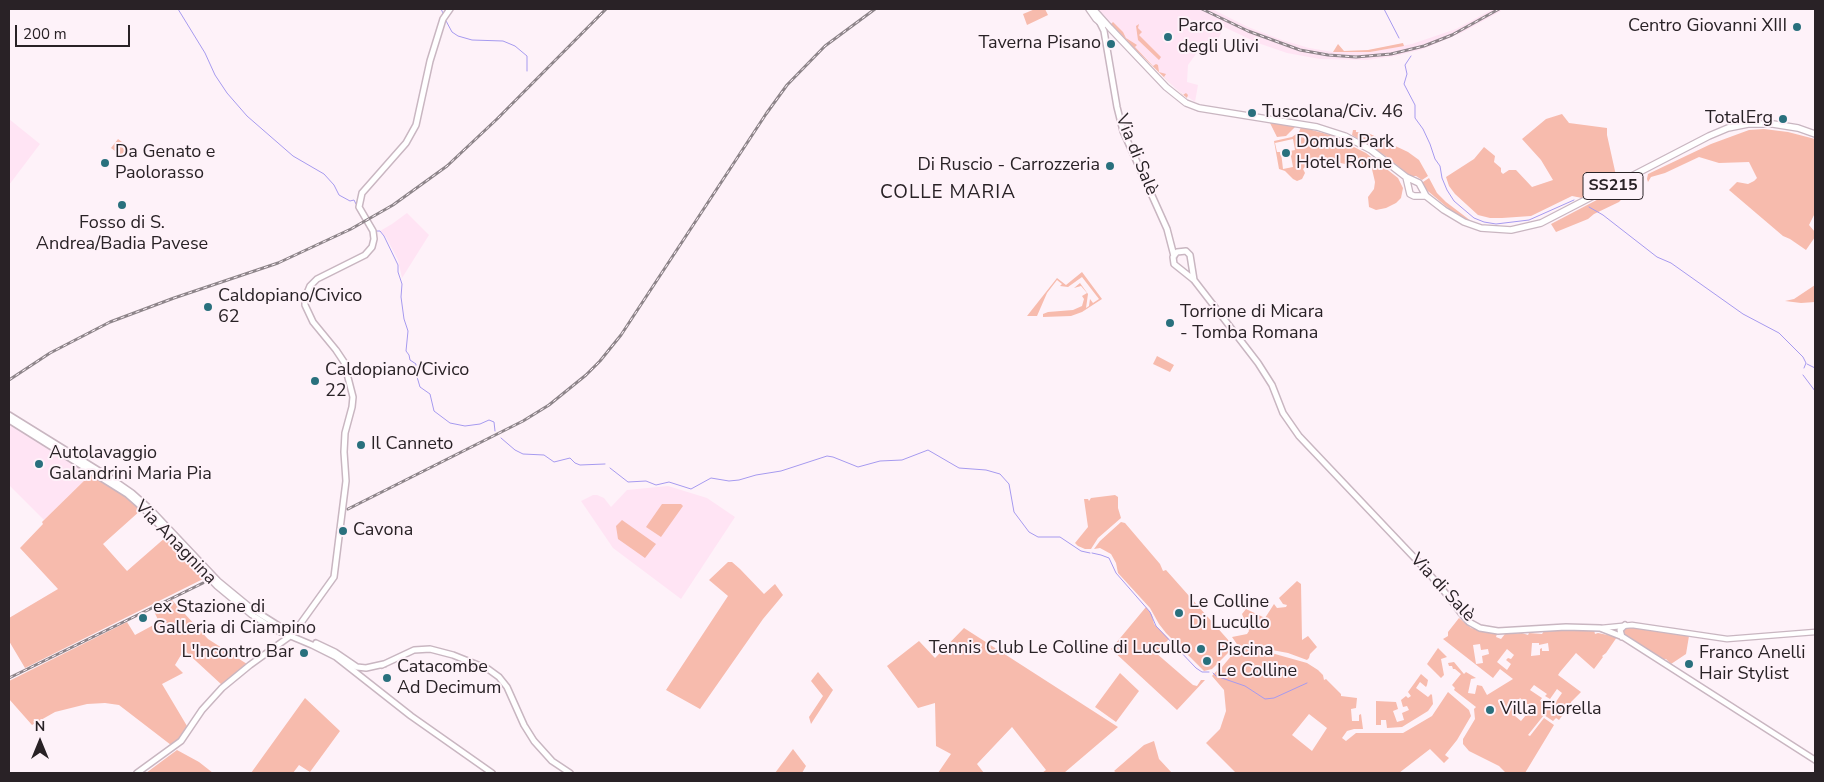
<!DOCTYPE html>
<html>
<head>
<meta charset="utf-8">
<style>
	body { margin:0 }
	#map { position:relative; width:1824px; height:782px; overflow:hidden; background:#fef2f9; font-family:"Nunito Sans",sans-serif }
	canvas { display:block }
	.frame { position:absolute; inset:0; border:10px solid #292226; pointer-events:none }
	.north { position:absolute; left:15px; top:717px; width:50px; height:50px; -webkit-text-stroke:4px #fef2f9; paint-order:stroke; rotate:0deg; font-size:14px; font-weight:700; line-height:20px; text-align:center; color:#292226 }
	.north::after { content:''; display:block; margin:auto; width:18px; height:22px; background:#292226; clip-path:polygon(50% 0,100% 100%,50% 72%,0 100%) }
	.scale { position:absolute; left:15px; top:25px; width:115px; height:22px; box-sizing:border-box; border:2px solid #292226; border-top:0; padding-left:6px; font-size:15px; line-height:18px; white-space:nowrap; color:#292226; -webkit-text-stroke:4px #fef2f9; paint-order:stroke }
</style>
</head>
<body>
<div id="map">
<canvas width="1824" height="782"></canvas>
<div class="frame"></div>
<div class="north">N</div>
<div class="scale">200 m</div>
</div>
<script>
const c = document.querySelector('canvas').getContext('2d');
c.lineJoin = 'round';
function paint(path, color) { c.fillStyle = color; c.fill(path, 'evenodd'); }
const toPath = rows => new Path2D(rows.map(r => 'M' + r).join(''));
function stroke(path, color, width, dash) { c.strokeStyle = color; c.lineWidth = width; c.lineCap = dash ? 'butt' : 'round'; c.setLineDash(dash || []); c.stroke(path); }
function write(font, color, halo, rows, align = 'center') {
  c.font = font + ' "Nunito Sans",sans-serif'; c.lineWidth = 4; c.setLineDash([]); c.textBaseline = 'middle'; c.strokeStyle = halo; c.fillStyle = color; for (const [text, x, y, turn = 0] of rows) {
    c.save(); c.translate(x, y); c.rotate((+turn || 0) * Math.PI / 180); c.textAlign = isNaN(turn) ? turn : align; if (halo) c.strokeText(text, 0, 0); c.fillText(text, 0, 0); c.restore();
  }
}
paint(toPath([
	[1098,9,1212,9,1248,27,1282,40,1309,48,1333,52,1370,52,1412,44,1456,29,1493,9,1499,9,1501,11,1461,33,1423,49,1395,56,1367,60,1320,59,1287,53,1258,43,1224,27,1214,47,1202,50,1196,54,1188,65,1187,82,1198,85,1195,102,1175,88],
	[9,119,40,144,9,185],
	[407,213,429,235,402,278,398,260,386,237,380,231,392,224],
	[9,424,91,474,44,520,9,485],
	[668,486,707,498,735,517,681,599,613,548,581,501,593,495,597,495,604,498,611,507,627,490]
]), '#ffe4f4');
paint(toPath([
	[1035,9,1045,9,1048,15,1027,25,1023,14],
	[1113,22,1123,32,1126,38,1137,45,1135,47,1153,66,1156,64,1158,65,1159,72,1166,74,1164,77,1175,88,1183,95,1186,93,1188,95,1187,98,1175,88,1138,52,1111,24],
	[1139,24,1138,28,1142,32,1139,35,1161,57,1159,60,1138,40,1136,26],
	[1403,43,1404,46,1370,52,1333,52,1338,44,1344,51,1368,50],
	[1562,114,1569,123,1607,128,1607,135,1617,180,1582,198,1572,196,1531,216,1502,218,1490,218,1478,215,1455,194,1449,186,1446,177,1474,159,1484,147,1495,156,1494,162,1501,168,1501,172,1503,174,1509,170,1516,170,1532,187,1553,180,1541,160,1522,139,1546,119],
	[1270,123,1290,125,1295,127,1286,136,1277,137],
	[1301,127,1330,135,1366,153,1398,178,1403,188,1401,198,1396,203,1386,208,1376,210,1369,207,1368,197,1374,189,1375,182,1371,165,1354,166,1323,159,1308,164,1303,169,1305,173,1302,179,1297,181,1293,179,1285,171,1279,169,1274,141,1292,137,1299,132],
	[1293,139,1295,150,1290,151,1293,167,1283,169,1281,152,1277,152,1275,143],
	[1764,129,1788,132,1815,139,1815,213,1809,225,1815,232,1815,237,1806,250,1790,239,1783,236,1729,190,1737,182,1748,184,1754,181,1757,178,1749,162,1719,163,1699,157,1665,173,1651,177,1648,182,1647,179,1648,174,1711,144,1749,130],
	[1353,130,1356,130,1356,132,1368,133,1408,152,1419,160,1428,176,1422,180,1416,176,1410,176,1387,157,1352,135],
	[118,139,130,148,123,157,111,148],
	[1429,178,1437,193,1446,202,1471,221,1468,221,1454,213,1423,187,1423,182],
	[1631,182,1638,182,1619,202,1594,214,1588,219,1556,232,1551,224],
	[1082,272,1102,299,1082,312,1071,316,1043,317,1043,314,1048,312,1073,310,1082,306,1084,299,1082,296,1087,293,1081,286,1074,288,1080,283,1088,294,1086,308,1089,306,1090,299,1093,303,1099,299,1082,277,1068,287,1060,286,1062,284,1057,280,1047,293,1037,316,1027,316,1057,278,1066,285],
	[1815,285,1815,302,1801,303,1785,301,1794,299],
	[1157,356,1174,365,1170,372,1153,364],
	[91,474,127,498,141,510,103,544,127,571,166,537,205,578,25,668,9,641,9,618,58,589,20,548,43,524,42,522,44,520],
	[1115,495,1118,497,1118,508,1121,518,1098,538,1091,549,1085,549,1078,546,1075,543,1088,527,1084,499,1088,499,1089,501,1091,498],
	[662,504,681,504,683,506,661,537,646,527],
	[622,520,656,544,645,558,618,539,616,526],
	[1121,522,1125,523,1160,564,1163,571,1166,570,1230,642,1232,649,1212,669,1204,671,1166,633,1159,624,1150,608,1118,573,1116,563,1111,554,1100,548,1094,549,1100,541],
	[728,562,732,562,740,569,764,594,775,584,783,595,763,619,700,709,666,690,728,596,709,580],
	[1297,581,1301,584,1302,640,1308,636,1317,647,1310,654,1309,658,1307,660,1288,653,1272,650,1270,652,1244,644,1243,645,1307,663,1318,670,1323,675,1324,680,1326,679,1341,694,1341,696,1357,698,1356,708,1351,709,1352,721,1359,721,1359,715,1361,714,1363,729,1354,729,1347,731,1342,738,1346,741,1356,733,1403,733,1432,716,1448,692,1469,710,1471,716,1457,740,1445,755,1449,758,1444,763,1430,749,1399,773,1236,773,1206,743,1220,729,1226,711,1224,690,1212,676,1220,667,1222,667,1232,655,1235,656,1237,654,1239,647,1232,637,1247,634,1249,631,1242,614,1246,609,1265,618,1274,604,1277,608,1286,607,1287,605,1283,604,1279,598],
	[1309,714,1327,728,1312,751,1292,735],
	[172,600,208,639,247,664,222,685,184,650,175,665,183,673,162,684,187,726,180,738,171,745,119,705,105,703,87,704,55,712,32,725,9,699,9,681,127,622,135,635,159,622,153,609],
	[1146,607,1152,615,1154,624,1169,639,1166,642,1165,642,1156,653,1193,685,1197,686,1201,680,1205,680,1177,710,1111,649],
	[1459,618,1471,628,1497,634,1496,637,1501,639,1505,634,1522,633,1528,635,1529,633,1542,634,1544,631,1572,629,1594,630,1595,634,1598,633,1617,637,1606,653,1602,656,1603,657,1594,669,1576,653,1560,672,1558,675,1581,692,1571,702,1571,704,1559,720,1556,718,1553,721,1544,715,1528,735,1530,736,1544,718,1554,725,1525,773,1506,773,1499,766,1469,751,1463,744,1463,739,1475,719,1474,709,1476,707,1454,690,1455,688,1452,685,1461,674,1455,669,1453,669,1452,666,1449,666,1448,663,1454,662,1464,674,1466,672,1476,678,1471,679,1468,693,1475,694,1477,685,1482,686,1487,695,1513,679,1500,669,1493,678,1443,639,1448,636,1448,632],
	[1532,643,1539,643,1539,645,1548,643,1549,651,1542,651,1542,648,1540,649,1540,655,1531,656],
	[1480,644,1481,650,1488,649,1489,654,1482,656,1483,663,1476,664,1473,645],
	[1507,649,1514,655,1511,659,1508,658,1506,660,1511,664,1507,670,1497,662],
	[1534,685,1547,694,1545,696,1550,699,1557,689,1562,693,1551,709,1540,701,1542,698,1530,690],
	[1520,698,1532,708,1521,721,1515,716,1521,708,1515,704],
	[1629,627,1689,636,1686,654,1671,664,1666,659,1663,659,1625,636,1623,634,1623,630],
	[964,628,1118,727,1064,773,1042,773,1046,770,1012,727,977,764,984,773,938,773,951,754,936,746,935,703,918,708,887,666,919,641,935,658],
	[1438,648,1447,657,1441,659,1444,675,1441,678,1427,664],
	[818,672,833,690,811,724,809,717,823,696,811,681],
	[1120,673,1139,691,1116,722,1095,707],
	[1421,674,1428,680,1427,685,1426,687,1420,682,1416,688,1428,697,1431,694,1432,695,1433,704,1428,711,1402,727,1387,728,1386,720,1381,720,1381,725,1376,725,1376,701,1396,702,1398,709,1393,711,1397,722,1404,720,1402,713,1409,710,1407,706,1403,707,1401,700,1406,696,1408,698,1411,696,1408,692],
	[305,698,340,731,310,772,299,765,293,773,251,773],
	[1154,741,1159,759,1172,773,1117,773,1114,771,1144,745],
	[793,749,806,766,802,773,775,773],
	[177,750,199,762,213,773,146,773]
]), '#f7bbad');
stroke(toPath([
	[178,9,205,53,215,75,227,93,247,116,293,156,324,174,334,185,339,195,350,201,354,200,356,204],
	[441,9,444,15],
	[1384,9,1399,38],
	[445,19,452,32,458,36,472,40,503,41,515,46,527,56,527,71],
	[1411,56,1405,65,1407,74,1404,84,1415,105,1415,118,1423,129,1430,144,1435,159,1440,166,1442,178,1447,190,1454,201,1461,207,1474,218,1484,222,1496,224,1529,220,1574,200],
	[1589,207,1603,215,1657,257,1671,263,1743,314,1779,333,1803,357,1806,363,1804,368],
	[376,231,380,231,384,236,398,265,398,272,402,284,401,297,404,319,408,331,406,351,409,355,410,360,416,364,415,370,420,387,430,394,434,411,450,423,465,426,480,424,489,420,494,422,495,431],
	[1807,364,1815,368],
	[1803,375,1815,391],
	[501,438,515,450,523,454,544,455,554,462,570,458,575,463,580,465,605,464],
	[610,468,628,482,646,481,656,485,669,482,691,489,711,478,729,481,739,480,756,475,781,471,827,456,833,457,858,467,880,461,902,460,928,450,959,468,986,470,1000,474,1009,484,1014,512,1029,532,1038,537,1060,537,1081,551,1090,553],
	[1092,553,1101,555,1109,558,1116,573,1150,612,1156,626,1196,668,1202,672,1209,672],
	[1213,673,1216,676,1245,686,1265,699,1274,698,1307,683]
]), '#a69aef', 1);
const tertiary = toPath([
	[1601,628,1632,625,1727,639,1815,632]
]);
const secondary = toPath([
	[1100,23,1104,31,1117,107,1123,131,1167,229,1174,256],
	[1194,280,1190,255,1186,251,1177,252,1173,257,1174,264,1194,280,1258,363,1272,385,1283,413,1299,436,1426,570,1448,596,1461,613,1469,622,1480,628,1498,631,1566,627,1600,628,1623,637,1815,760],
	[9,415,109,477,132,493,150,509,218,581,252,609,287,631],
	[9,420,127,494,144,509,217,586,252,615,274,629,312,645,336,657,411,716,492,773],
	[1622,637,1620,630,1625,625],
	[316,643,335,652,357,667,366,668,384,664],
	[382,665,414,650,430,649,453,655,488,669,499,677,507,687,524,725,534,741,552,761,570,773],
	[137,773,181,741,202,710,222,688,250,665,293,634,334,577,346,481,344,452,345,433,352,407,353,397,344,362,336,350,313,322,305,305,305,298,310,286,317,279,365,255,372,247,374,239,373,231,359,207,362,193,406,143,416,125,430,61,443,19,450,9]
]);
const primary = toPath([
	[1089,9,1096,19,1103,25],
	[1093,9,1110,28,1166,87,1186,103,1199,108,1317,127,1345,136,1371,150,1406,177,1419,183,1426,196,1444,210,1464,222,1481,228,1511,230,1541,223,1709,136,1728,128,1748,124,1773,124,1798,128,1815,134],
	[1406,177,1410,194,1414,196,1426,196]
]);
stroke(tertiary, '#c9b6c1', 7);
stroke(secondary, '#c9b6c1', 8);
stroke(primary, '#c9b6c1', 8);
stroke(tertiary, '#fff', 4.5);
stroke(secondary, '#fff', 5);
stroke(primary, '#fff', 5.5);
const rail = toPath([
	[1202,9,1248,31,1300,50,1328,55,1356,57,1391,54,1424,46,1452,35,1499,9],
	[9,380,50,353,110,322,174,298,278,263,351,229,393,205,447,166,497,119,606,9],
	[348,509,523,421,549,405,586,375,600,361,621,335,766,114,787,85,825,46,875,9],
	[9,678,203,583]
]);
stroke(rail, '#8e858a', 3);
stroke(rail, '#fef2f9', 1, [4]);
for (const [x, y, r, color] of [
	[1797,27,5,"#29707d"],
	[1168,37,5,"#29707d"],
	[1111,44,5,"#29707d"],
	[1252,113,5,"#29707d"],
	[1783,119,5,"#29707d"],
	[1286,153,5,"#29707d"],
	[105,163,5,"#29707d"],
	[1110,166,5,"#29707d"],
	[122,205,5,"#29707d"],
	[208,307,5,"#29707d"],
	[1170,323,5,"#29707d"],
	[315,381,5,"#29707d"],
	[361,445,5,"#29707d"],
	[39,464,5,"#29707d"],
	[343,531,5,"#29707d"],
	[1179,613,5,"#29707d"],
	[143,618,5,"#29707d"],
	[1201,649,5,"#29707d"],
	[304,653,5,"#29707d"],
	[1207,661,5,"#29707d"],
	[1689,664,5,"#29707d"],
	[387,678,5,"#29707d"],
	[1490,710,5,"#29707d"]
]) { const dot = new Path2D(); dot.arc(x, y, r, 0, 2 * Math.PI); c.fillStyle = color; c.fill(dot); stroke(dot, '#fef2f9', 2); }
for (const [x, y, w] of [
	[1613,186,60]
]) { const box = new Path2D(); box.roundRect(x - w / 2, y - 13.5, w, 27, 4); c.fillStyle = '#fef2f9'; c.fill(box); stroke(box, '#292226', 1); }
write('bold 16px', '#292226', null, [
	["SS215",1613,186]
]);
write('18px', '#292226', '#fef2f9', [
	["Parco",1178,27],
	["degli Ulivi",1178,48],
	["Centro Giovanni XIII",1787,27,"right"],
	["Taverna Pisano",1101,44,"right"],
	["Tuscolana/Civ. 46",1262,113],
	["TotalErg",1773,119,"right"],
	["Domus Park",1296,143],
	["Hotel Rome",1296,164],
	["Da Genato e",115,153],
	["Paolorasso",115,174],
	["Di Ruscio - Carrozzeria",1100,166,"right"],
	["Fosso di S.",122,224,"center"],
	["Andrea/Badia Pavese",122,245,"center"],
	["Caldopiano/Civico",218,297],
	["62",218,318],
	["Torrione di Micara",1180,313],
	["- Tomba Romana",1180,334],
	["Caldopiano/Civico",325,371],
	["22",325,392],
	["Il Canneto",371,445],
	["Autolavaggio",49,454],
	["Galandrini Maria Pia",49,475],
	["Cavona",353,531],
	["Le Colline",1189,603],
	["Di Lucullo",1189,624],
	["ex Stazione di",153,608],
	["Galleria di Ciampino",153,629],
	["Tennis Club Le Colline di Lucullo",1191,649,"right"],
	["Piscina",1217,651],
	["Le Colline",1217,672],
	["L'Incontro Bar",294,653,"right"],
	["Franco Anelli",1699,654],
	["Hair Stylist",1699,675],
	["Catacombe",397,668],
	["Ad Decimum",397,689],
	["Villa Fiorella",1500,710]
], 'left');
write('18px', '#292226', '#fef2f9', [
	["Via di Salè",1136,155,68],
	["Via Anagnina",175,543,46],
	["Via di Salè",1442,588,47]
]);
c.letterSpacing = '1px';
write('19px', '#292226', '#fef2f9', [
	["COLLE MARIA",948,193]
]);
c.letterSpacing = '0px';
</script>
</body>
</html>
